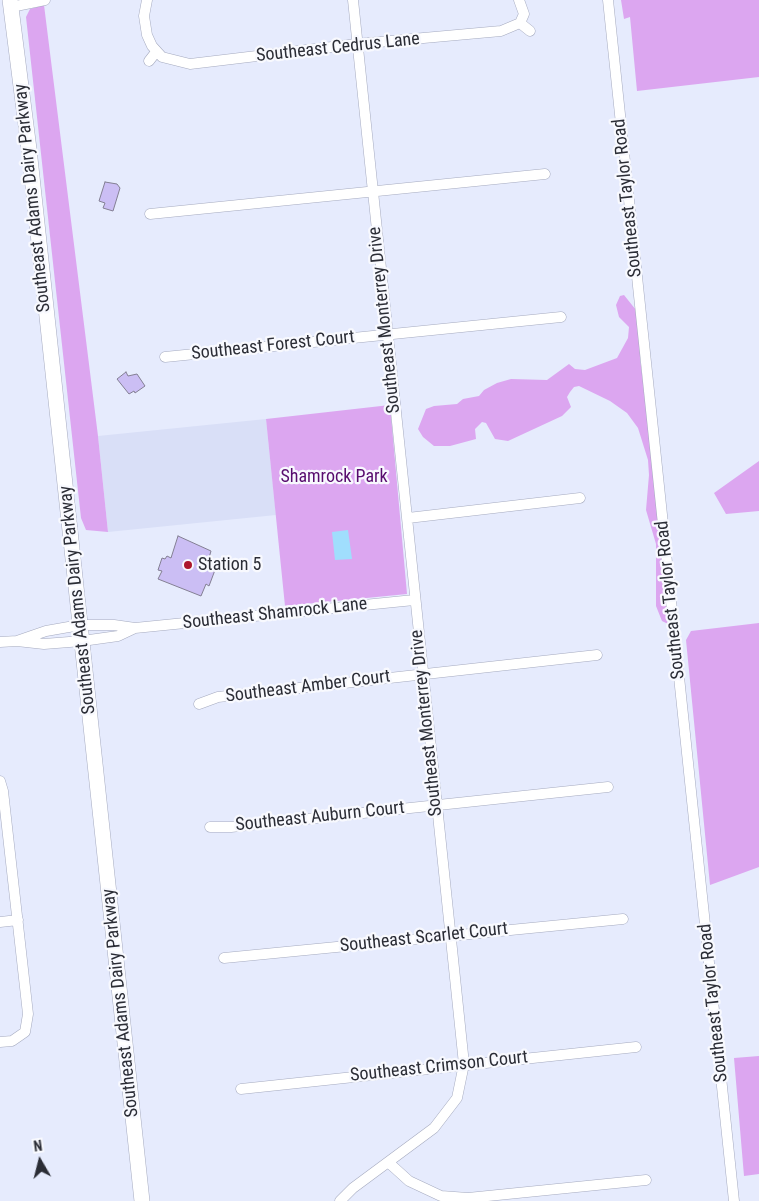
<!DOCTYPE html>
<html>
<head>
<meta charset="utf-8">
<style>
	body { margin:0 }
	#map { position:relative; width:759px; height:1201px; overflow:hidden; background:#e6ebfd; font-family:"Roboto Condensed",sans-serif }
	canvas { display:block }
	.north { position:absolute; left:15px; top:1136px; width:50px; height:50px; -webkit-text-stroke:4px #f8f9fe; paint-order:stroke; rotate:352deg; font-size:14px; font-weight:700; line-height:20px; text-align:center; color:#2b2d36 }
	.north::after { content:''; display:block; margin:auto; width:18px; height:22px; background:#2b2d36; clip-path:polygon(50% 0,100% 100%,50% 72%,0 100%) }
</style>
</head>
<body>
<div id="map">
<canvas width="759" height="1201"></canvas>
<div class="north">N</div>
</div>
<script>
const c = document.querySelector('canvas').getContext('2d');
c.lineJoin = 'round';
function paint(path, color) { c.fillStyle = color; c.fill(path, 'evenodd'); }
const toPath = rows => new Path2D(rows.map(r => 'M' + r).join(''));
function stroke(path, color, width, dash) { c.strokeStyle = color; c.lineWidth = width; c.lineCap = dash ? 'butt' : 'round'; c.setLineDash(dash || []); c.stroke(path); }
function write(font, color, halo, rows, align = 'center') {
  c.font = font + ' "Roboto Condensed",sans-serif'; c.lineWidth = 4.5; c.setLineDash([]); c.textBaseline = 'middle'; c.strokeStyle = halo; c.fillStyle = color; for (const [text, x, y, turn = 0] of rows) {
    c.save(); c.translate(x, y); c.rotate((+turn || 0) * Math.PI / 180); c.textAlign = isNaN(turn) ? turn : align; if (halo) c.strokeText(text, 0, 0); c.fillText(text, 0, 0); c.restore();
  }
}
paint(toPath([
	[266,419,276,515,108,532,98,436]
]), '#d9dff7');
paint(toPath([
	[621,0,759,0,759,77,637,91,630,17,624,19],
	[44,5,98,436,108,532,86,530,81,518,26,17,30,9],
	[624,295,636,310,640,335,640,359,648,417,668,624,662,621,656,606,656,544,646,510,649,475,648,460,638,428,627,413,610,401,579,386,574,387,570,392,567,397,571,407,562,416,508,441,495,439,486,423,482,422,475,429,476,439,450,446,434,446,423,437,418,429,426,409,434,406,457,404,463,399,479,396,484,390,497,383,511,379,547,380,569,364,575,369,585,370,617,358,628,338,629,327,619,317,616,305,620,296],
	[390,405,407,594,285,606,266,419],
	[759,461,759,511,726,514,714,493],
	[759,623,759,867,710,885,686,640,691,631],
	[759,1056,759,1174,744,1176,734,1058]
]), '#dca6f0');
paint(toPath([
	[348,530,352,559,335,560,332,532]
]), '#a0defd');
const building = toPath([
	[105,182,117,184,120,188,113,211,103,208,105,203,99,201,105,182],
	[126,372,128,376,137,374,145,386,135,393,134,391,129,394,117,379,126,372],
	[178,536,211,551,209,558,218,562,209,586,206,584,201,596,158,579,162,571,158,570,162,558,165,559,167,556,171,558,178,536]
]);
paint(building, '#cbbef4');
stroke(building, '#837f93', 1);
const street = toPath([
	[147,0,144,16,147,35,152,46,162,57,190,64,357,44,501,31,520,23],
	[519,0,524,14,520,23],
	[608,0,734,1201],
	[11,7,45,0],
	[520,23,530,31],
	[149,61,156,52],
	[150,214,545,174],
	[165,357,561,317],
	[408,518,580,498],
	[17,641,46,631,80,625,114,625,135,628,414,600],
	[0,642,17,641,44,644,82,641,118,636,135,628],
	[199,704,218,697,597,655],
	[0,781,3,791,28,1014,25,1032,12,1041,0,1042],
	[210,827,231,827,608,787],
	[0,922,18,920],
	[224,958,623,919],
	[241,1089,636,1047],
	[388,1162,409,1181,441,1196,468,1198,646,1180],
	[340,1201,353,1188,434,1128,457,1098,464,1064,353,0]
]);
const secondary = toPath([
	[10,0,29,149,142,1201]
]);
stroke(street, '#a5aabf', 11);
stroke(secondary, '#a5aabf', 16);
stroke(street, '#fff', 10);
stroke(secondary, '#fff', 15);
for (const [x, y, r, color] of [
	[188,565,5,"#ac172d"]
]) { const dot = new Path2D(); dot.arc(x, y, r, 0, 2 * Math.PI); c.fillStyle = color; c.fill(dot); stroke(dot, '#f8f9fe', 2); }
write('18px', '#2b2d36', '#f8f9fe', [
	["Southeast Cedrus Lane",338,48,-6],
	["Southeast Adams Dairy Parkway",33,198,-96],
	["Southeast Taylor Road",628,198,-96],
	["Southeast Monterrey Drive",385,320,-96],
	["Southeast Forest Court",273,346,-6],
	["Southeast Adams Dairy Parkway",78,600,-96],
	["Southeast Taylor Road",671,600,-96],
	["Southeast Shamrock Lane",275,614,-6],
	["Southeast Amber Court",308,687,-7],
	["Southeast Monterrey Drive",427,723,-96],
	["Southeast Auburn Court",320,817,-6],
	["Southeast Scarlet Court",424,938,-6],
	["Southeast Adams Dairy Parkway",121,1003,-96],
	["Southeast Taylor Road",714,1003,-96],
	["Southeast Crimson Court",439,1067,-6]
]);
write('18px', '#580c6e', '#f8f9fe', [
	["Shamrock Park",334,477]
]);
write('18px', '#2b2d36', '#f8f9fe', [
	["Station 5",198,565]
], 'left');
</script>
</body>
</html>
